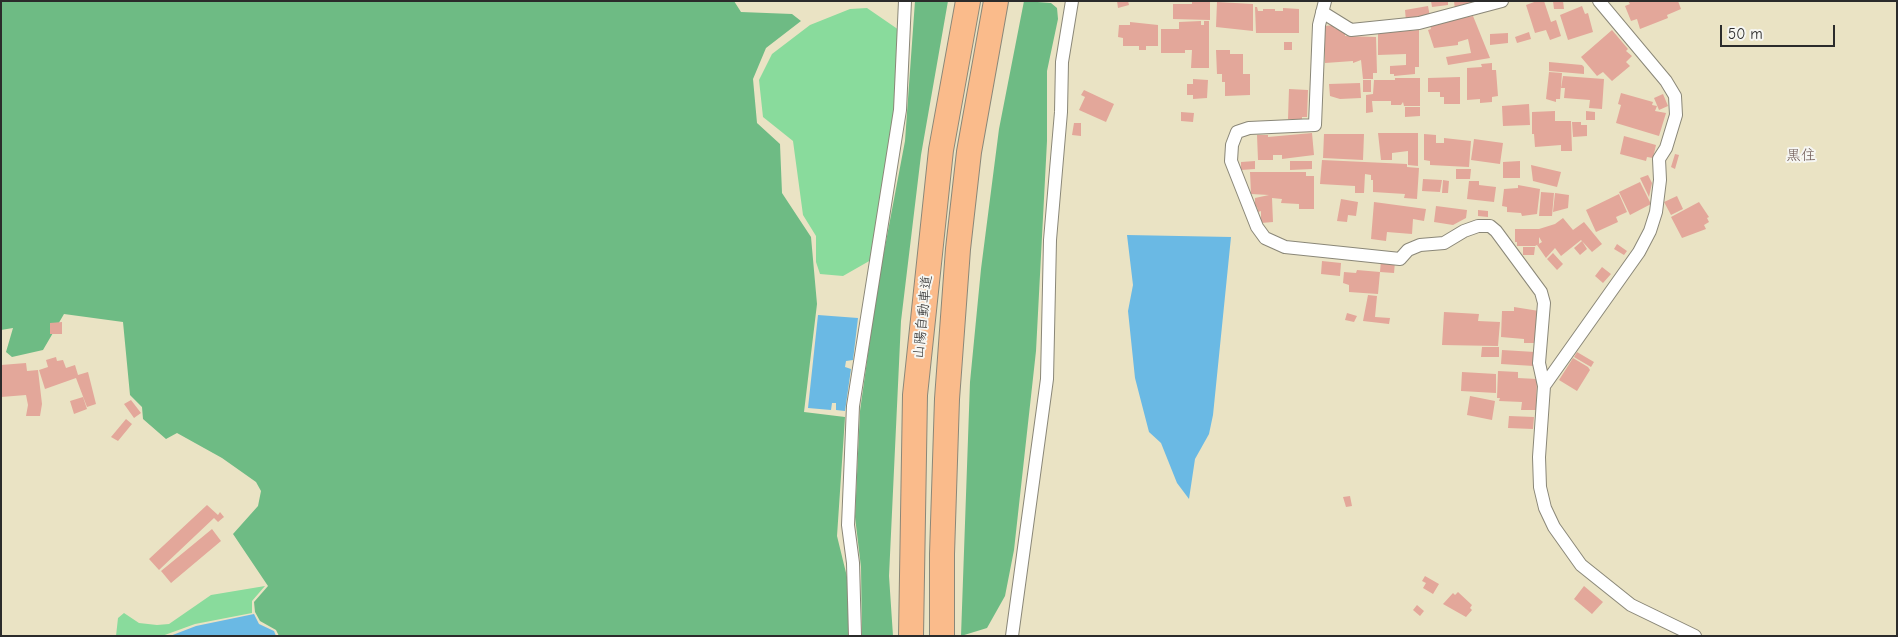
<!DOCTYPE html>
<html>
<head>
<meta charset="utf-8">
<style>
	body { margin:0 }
	#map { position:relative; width:1898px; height:637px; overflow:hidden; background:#eae3c4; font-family:"Comic Neue",sans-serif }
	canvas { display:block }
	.frame { position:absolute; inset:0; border:2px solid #2b2b2b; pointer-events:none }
	.scale { position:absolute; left:1720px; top:25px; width:115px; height:22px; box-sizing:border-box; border:2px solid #2b2b2b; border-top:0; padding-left:6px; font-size:15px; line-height:18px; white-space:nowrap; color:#2b2b2b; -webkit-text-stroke:4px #f6f6f2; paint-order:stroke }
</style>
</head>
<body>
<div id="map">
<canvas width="1898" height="637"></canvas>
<div class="frame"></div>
<div class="scale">50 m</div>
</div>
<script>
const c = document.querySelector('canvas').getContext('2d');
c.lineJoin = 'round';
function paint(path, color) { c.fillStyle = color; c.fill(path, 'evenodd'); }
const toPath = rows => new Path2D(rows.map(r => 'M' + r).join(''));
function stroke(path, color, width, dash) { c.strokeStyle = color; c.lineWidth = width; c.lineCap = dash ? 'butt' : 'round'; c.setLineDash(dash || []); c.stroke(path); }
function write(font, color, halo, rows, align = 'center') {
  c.font = font + ' "Comic Neue","Klee One",sans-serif'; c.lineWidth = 4; c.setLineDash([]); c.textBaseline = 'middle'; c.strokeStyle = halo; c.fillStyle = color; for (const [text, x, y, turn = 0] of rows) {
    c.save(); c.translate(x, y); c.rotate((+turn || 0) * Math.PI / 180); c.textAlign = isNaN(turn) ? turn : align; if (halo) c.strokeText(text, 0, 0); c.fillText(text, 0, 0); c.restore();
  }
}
paint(toPath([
	[867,8,899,30,895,126,871,260,843,276,820,274,816,262,816,236,803,215,793,141,763,117,759,80,772,54,810,25,850,9],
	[265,586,252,601,252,613,195,624,162,636,116,636,118,618,124,613,139,623,157,625,169,624,211,595]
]), '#89db9c');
paint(toPath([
	[1,1,734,1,741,12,792,14,801,21,766,48,753,79,757,123,780,144,782,193,811,237,817,304,804,412,845,417,837,536,848,581,848,636,279,636,276,630,260,621,255,612,254,602,268,586,233,534,258,506,261,491,256,482,222,458,177,433,166,439,143,419,142,407,130,395,123,322,64,314,43,350,12,357,6,352,13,328,1,330],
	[915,1,948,1,921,155,901,321,889,576,893,636,862,636,861,567,855,517,860,411,877,289,905,141],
	[1024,1,1051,3,1057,8,1058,19,1047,71,1047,141,1036,351,1014,550,1005,596,987,628,961,636,970,382,981,269,999,129]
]), '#6ebb84');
paint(toPath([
	[1127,235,1231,237,1213,415,1209,434,1195,459,1189,499,1177,483,1161,443,1149,432,1135,378,1128,311,1133,285],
	[818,315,858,318,853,360,846,361,845,367,851,369,845,411,836,410,836,403,832,403,831,410,808,408],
	[254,614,259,624,274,631,276,636,170,636,196,626]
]), '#6ab9e4');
paint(toPath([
	[1117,1,1128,1,1129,5,1118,8],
	[1192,1,1210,1,1210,20,1173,19,1173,4,1192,4],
	[1431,1,1448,1,1448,5,1432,7],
	[1454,1,1471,1,1472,7,1455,10],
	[1537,1,1544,1,1551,22,1556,20,1561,36,1550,40,1546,30,1535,33,1526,5],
	[1553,1,1563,1,1564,9,1554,9],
	[1628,1,1678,1,1681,9,1667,15,1668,18,1640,29,1637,19,1631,21,1625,6,1630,4],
	[1217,2,1253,4,1253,31,1216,27],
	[1428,6,1430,17,1406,21,1405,10],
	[1582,6,1585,14,1588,13,1593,32,1568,40,1560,15],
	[1255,7,1257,7,1258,11,1263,11,1263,9,1275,9,1275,11,1283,11,1283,8,1299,9,1299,33,1256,33],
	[1473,16,1490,58,1448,65,1446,57,1471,53,1468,39,1458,42,1458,45,1434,48,1428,30,1431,29,1430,24],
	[1201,21,1201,25,1204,25,1204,21,1209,21,1209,68,1191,68,1192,50,1185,50,1185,53,1161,53,1161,29,1179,29,1179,22],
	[1130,22,1158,25,1158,46,1146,46,1146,50,1139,50,1139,46,1123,46,1123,38,1118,37,1119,25,1130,25],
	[1334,25,1334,28,1345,31,1345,36,1376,37,1377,73,1373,73,1373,79,1363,79,1361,60,1353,63,1353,61,1325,63,1325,26],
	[1419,30,1419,67,1415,67,1415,74,1394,76,1394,74,1390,74,1390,66,1406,65,1406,54,1378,55,1378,33],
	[1612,30,1628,49,1626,51,1632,56,1626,62,1630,66,1612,81,1603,72,1597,76,1581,57],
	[1529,32,1531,39,1517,43,1515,37],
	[1508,33,1508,43,1490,45,1490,34],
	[1284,42,1292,42,1292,50,1284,50],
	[1216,50,1230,50,1230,54,1243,54,1243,74,1250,74,1250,95,1225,96,1225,82,1222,82,1222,74,1217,74],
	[1549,62,1582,65,1584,67,1584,74,1549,71],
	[1492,63,1492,70,1496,70,1498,96,1492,97,1492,102,1480,103,1480,99,1467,100,1467,68,1482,67,1481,64],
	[1549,72,1562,73,1560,99,1556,99,1556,102,1546,99],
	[1563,76,1604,79,1602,109,1589,108,1590,100,1564,98,1565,88,1561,88],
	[1460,77,1460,104,1444,104,1444,97,1440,97,1440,92,1428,92,1428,78],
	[1395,78,1420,78,1420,106,1404,106,1403,102,1401,105,1391,105,1391,101,1372,101,1373,112,1366,113,1366,95,1373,94,1374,80,1395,80],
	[1193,79,1208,80,1207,98,1193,99,1193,95,1187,95,1187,84,1193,84],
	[1363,80,1371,80,1371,92,1363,92],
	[1360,83,1361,98,1340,99,1330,96,1329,84],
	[1289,89,1308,90,1307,117,1302,117,1302,120,1288,119],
	[1084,90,1114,104,1106,122,1079,110,1085,97,1081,95],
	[1621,93,1653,102,1652,105,1657,106,1655,111,1666,113,1659,136,1616,123,1621,105,1618,104],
	[1663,94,1668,106,1659,110,1654,98],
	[1529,104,1530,125,1503,126,1502,106],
	[1405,107,1420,107,1420,116,1405,117],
	[1555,111,1555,121,1571,121,1572,151,1561,151,1561,145,1535,147,1534,134,1532,134,1532,112],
	[1586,111,1595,112,1595,120,1586,120],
	[1181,112,1194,113,1193,122,1181,121],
	[1572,122,1581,122,1581,125,1587,125,1587,136,1573,137],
	[1074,123,1081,123,1081,136,1072,135],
	[1312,133,1314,155,1282,159,1282,155,1273,155,1273,160,1258,160,1257,135,1268,135,1268,137],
	[1378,133,1418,133,1418,166,1408,165,1408,151,1392,153,1392,160,1381,160],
	[1324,134,1364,134,1363,160,1323,158],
	[1424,134,1436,135,1436,143,1444,143,1444,138,1471,141,1469,167,1430,165,1430,161,1424,160],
	[1624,136,1656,145,1653,158,1647,157,1646,161,1620,154],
	[1474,139,1503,143,1500,164,1471,160],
	[1675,154,1679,155,1675,169,1671,167],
	[1322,160,1407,164,1407,167,1419,168,1417,199,1404,198,1405,194,1373,192,1373,180,1371,180,1371,175,1365,174,1364,193,1355,193,1355,186,1320,184],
	[1255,161,1255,169,1241,170,1241,162],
	[1290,161,1312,161,1312,169,1290,170],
	[1520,161,1520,178,1503,178,1503,162],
	[1531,165,1561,172,1557,187,1533,181],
	[1456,169,1471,169,1470,179,1456,179],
	[1250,172,1306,172,1306,176,1314,176,1314,209,1299,209,1299,204,1281,203,1282,199,1272,198,1273,222,1261,223,1261,211,1258,212,1257,207,1255,207,1255,198,1269,195,1251,194],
	[1648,175,1652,183,1649,197,1640,178],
	[1423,179,1442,180,1440,192,1422,191],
	[1443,180,1449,181,1448,193,1442,193],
	[1469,181,1479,181,1479,185,1496,187,1494,202,1467,199],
	[1640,182,1651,204,1630,215,1619,192],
	[1518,185,1540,189,1537,214,1522,216,1521,213,1507,212,1507,207,1502,206,1504,189,1518,188],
	[1541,192,1554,193,1552,216,1539,216],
	[1555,193,1569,195,1568,208,1553,212],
	[1619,194,1627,212,1616,217,1618,222,1596,232,1586,210],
	[1677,196,1683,209,1671,215,1664,202],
	[1341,199,1358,202,1356,216,1348,215,1347,222,1337,221],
	[1374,202,1426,209,1424,221,1413,219,1412,234,1387,232,1386,241,1371,239],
	[1699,202,1709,217,1707,218,1709,222,1704,225,1706,229,1682,238,1671,217],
	[1436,206,1467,210,1466,218,1453,225,1434,222],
	[1478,210,1488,211,1488,217,1478,216],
	[1563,218,1573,230,1584,222,1602,244,1592,252,1581,240,1561,256,1555,248,1546,258,1537,245,1542,242,1539,237,1539,244,1535,246,1517,246,1517,242,1515,242,1515,229,1539,229,1555,224],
	[1582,241,1587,249,1580,255,1574,248],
	[1617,244,1627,251,1624,255,1614,249],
	[1523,247,1535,247,1534,255,1523,255],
	[1553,253,1563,264,1557,270,1547,259],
	[1381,260,1395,262,1394,273,1380,272],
	[1322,261,1341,263,1340,276,1321,274],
	[1602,267,1611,274,1603,283,1595,276],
	[1357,270,1380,272,1378,294,1349,292,1349,285,1343,283,1344,272,1356,273],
	[1368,295,1377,296,1375,317,1390,318,1389,324,1363,321],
	[1514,307,1539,311,1536,343,1524,343,1524,339,1501,337,1502,311,1514,311],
	[1444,312,1479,314,1478,321,1500,322,1498,346,1442,345],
	[1347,313,1357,316,1354,322,1345,320],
	[62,322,62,334,50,334,50,323],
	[1482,347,1499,347,1499,357,1481,357],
	[1502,350,1535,352,1534,366,1501,364],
	[1577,352,1594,362,1591,367,1574,357],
	[56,357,57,361,63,360,66,368,75,365,78,375,88,372,96,404,87,407,76,378,45,389,39,370,48,367,46,360],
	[1573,358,1588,367,1590,370,1577,391,1559,380],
	[26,363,27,371,38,370,42,404,40,416,26,416,28,405,26,395,1,397,1,365],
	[1498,371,1518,372,1518,378,1537,379,1536,410,1521,410,1522,402,1499,401,1500,398,1497,398],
	[1462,372,1496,374,1496,393,1461,391],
	[1470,396,1495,401,1492,420,1467,415],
	[83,397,87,409,74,414,70,401],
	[131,400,141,413,134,418,124,404],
	[1509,416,1534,417,1533,429,1508,428],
	[126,419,132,424,118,441,111,437],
	[1350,496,1352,506,1346,507,1343,497],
	[207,505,218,515,220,512,224,517,218,522,214,518,159,570,149,559],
	[212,529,221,541,171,583,161,571],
	[1425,576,1439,584,1433,594,1423,588,1426,583,1422,581],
	[1584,586,1603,602,1592,614,1574,599],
	[1458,592,1472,605,1470,608,1472,610,1466,617,1443,604,1453,593,1455,595],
	[1417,605,1424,611,1420,616,1413,610]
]), '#e3a79a');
const street = toPath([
	[1325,1,1319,25,1315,125,1249,128,1237,132,1232,145,1231,161,1257,227,1265,238,1285,247,1400,259,1408,250,1420,245,1444,243,1464,231,1478,226,1490,226,1496,231,1541,292,1544,303,1539,363,1544,386],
	[1599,1,1666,81,1675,96,1676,115,1666,148,1659,159,1660,180,1656,212,1650,231,1639,252,1544,386,1539,457,1540,487,1545,508,1554,527,1581,565,1631,605,1695,636],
	[1322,12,1351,30,1419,23,1502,1],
	[855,636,853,563,848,525,853,406,900,110,905,1],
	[1012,636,1047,379,1050,240,1061,112,1062,62,1072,1]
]);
const highway = toPath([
	[911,636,915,395,941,150,968,1],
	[942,636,942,554,947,399,958,249,969,152,996,1]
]);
stroke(street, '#8a8778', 14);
stroke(highway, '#8a8778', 26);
stroke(street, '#fff', 12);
stroke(highway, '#fabb8b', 24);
write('14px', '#2b2b2b', '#f6f6f2', [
	["山陽自動車道",923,317,-84]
]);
write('15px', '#6b5652', '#f6f6f2', [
	["黒住",1801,156]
]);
</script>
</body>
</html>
